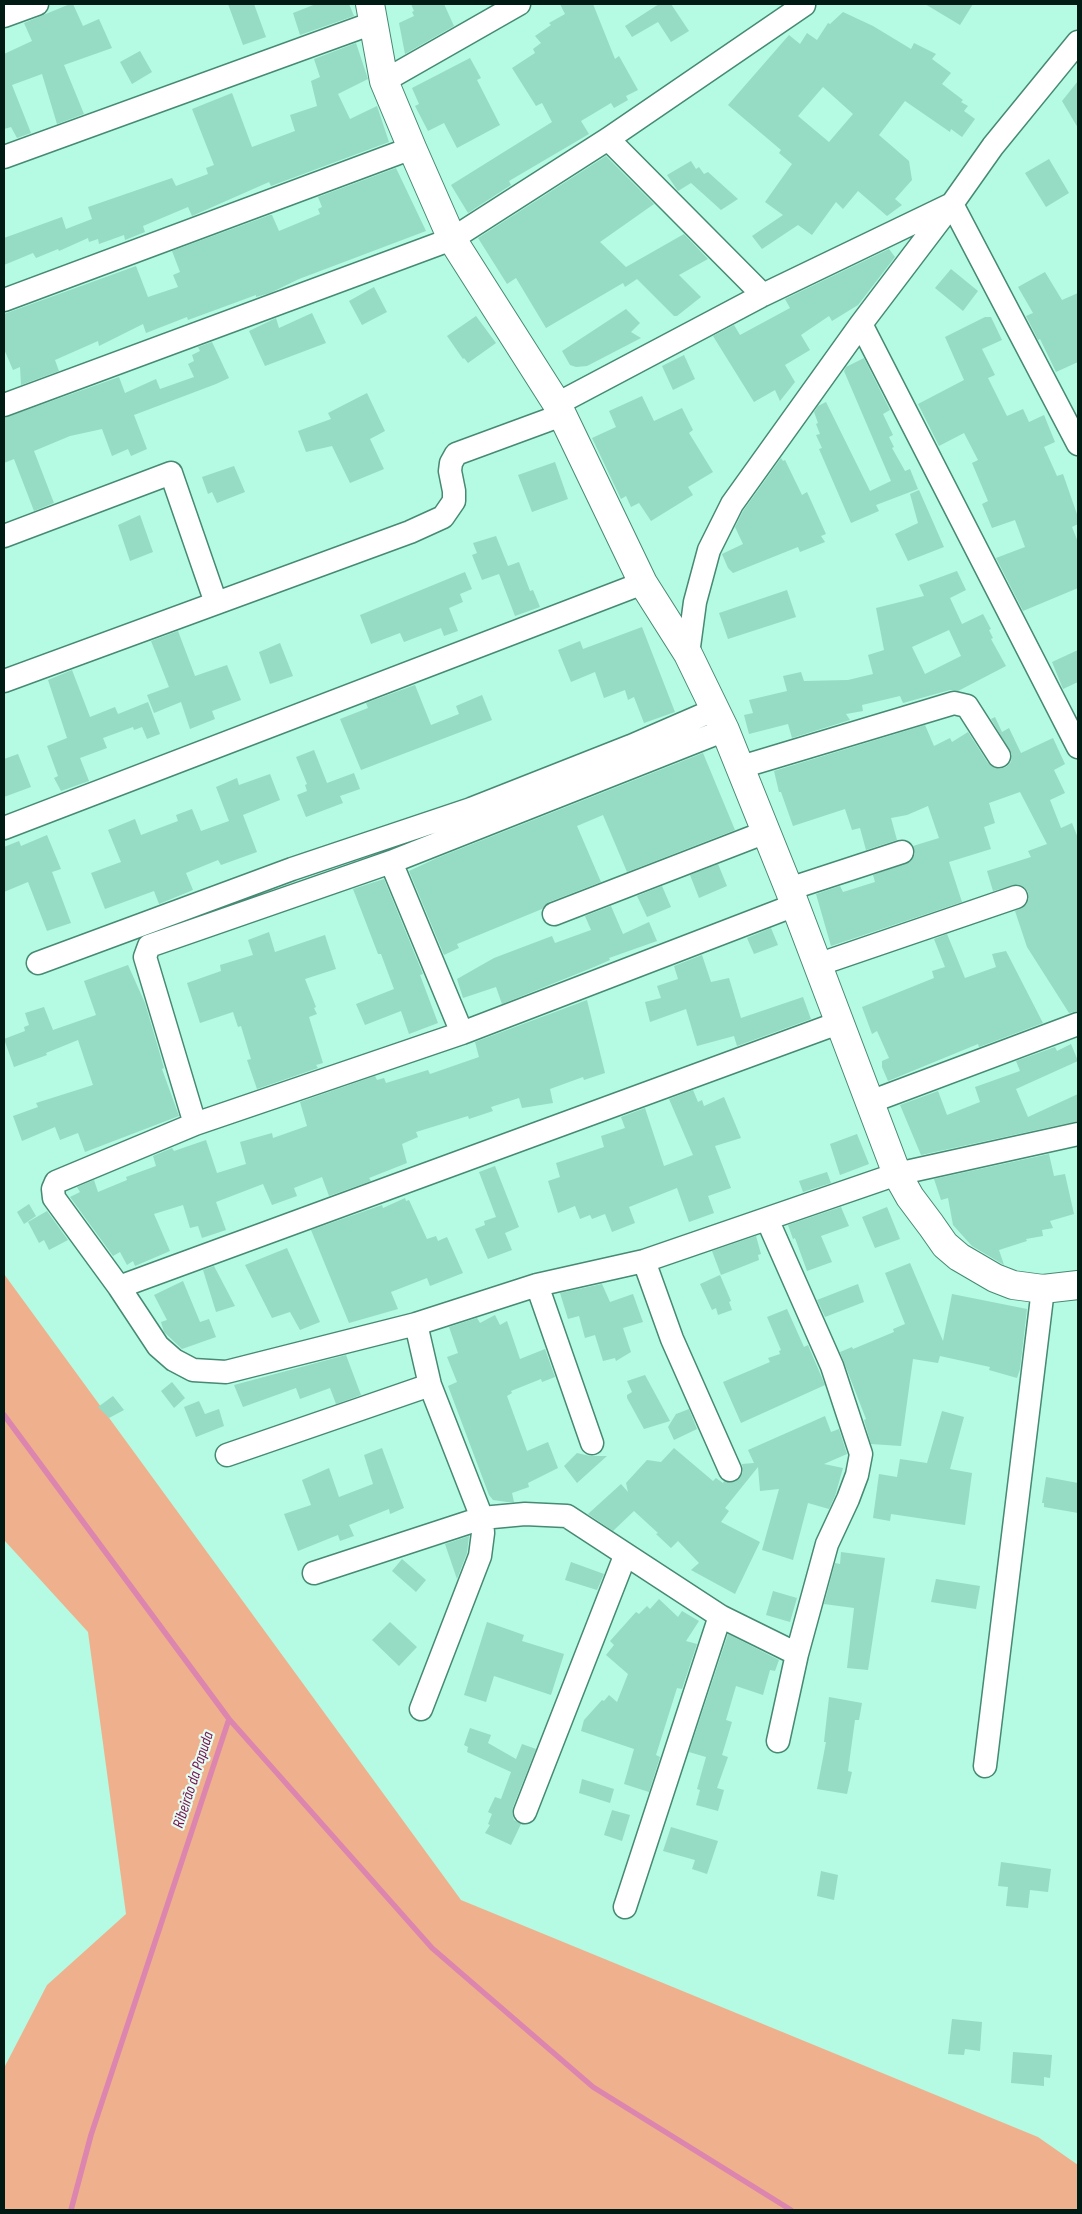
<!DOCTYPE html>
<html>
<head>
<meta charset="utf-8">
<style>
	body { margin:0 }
	#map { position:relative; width:1082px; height:2214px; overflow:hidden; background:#b5fae2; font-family:"Sofia Sans Condensed",sans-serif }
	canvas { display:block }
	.frame { position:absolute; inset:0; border:5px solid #001b13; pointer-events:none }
</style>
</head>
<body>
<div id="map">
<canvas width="1082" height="2214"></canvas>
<div class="frame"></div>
</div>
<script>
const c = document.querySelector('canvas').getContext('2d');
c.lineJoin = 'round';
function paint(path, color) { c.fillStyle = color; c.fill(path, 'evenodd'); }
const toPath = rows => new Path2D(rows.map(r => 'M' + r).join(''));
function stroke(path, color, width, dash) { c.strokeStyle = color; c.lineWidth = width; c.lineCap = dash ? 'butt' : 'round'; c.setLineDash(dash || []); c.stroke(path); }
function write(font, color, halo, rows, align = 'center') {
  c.font = font + ' "Sofia Sans Condensed",sans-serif'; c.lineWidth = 4.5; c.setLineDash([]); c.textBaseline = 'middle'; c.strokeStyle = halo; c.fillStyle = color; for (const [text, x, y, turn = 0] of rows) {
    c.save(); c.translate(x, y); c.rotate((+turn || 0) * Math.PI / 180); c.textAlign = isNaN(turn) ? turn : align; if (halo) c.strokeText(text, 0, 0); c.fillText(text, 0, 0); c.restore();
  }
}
paint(toPath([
	[4,1274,461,1900,1038,2137,1078,2165,1078,2210,4,2210,4,2068,47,1985,126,1914,88,1632,4,1540]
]), '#efb18d');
stroke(toPath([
	[4,1415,229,1719,432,1948,593,2087,791,2210],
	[71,2210,91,2135,229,1719]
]), '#dc85ae', 5.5);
paint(toPath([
	[70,4,73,4,83,26,99,19,112,48,64,65,84,114,57,124,42,74,12,85,31,133,17,138,11,127,4,129,4,54,32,41,24,23],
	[228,4,254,4,266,37,243,45],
	[316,4,349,4,354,16,300,35,293,13],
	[411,4,444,4,454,26,405,54,399,23,414,16,412,12,414,11],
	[560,4,593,4,615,59,619,56,638,90,626,96,628,100,614,108,611,103,581,121,589,134,509,181,511,185,468,213,451,185,552,122,542,103,536,106,512,68,535,53,533,49,541,43,535,36,551,25,549,23,565,14],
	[659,4,671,4,689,31,671,42,658,22,632,37,625,26],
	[925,4,973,4,960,25],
	[843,12,873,26,911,49,914,43,936,54,932,59,951,73,942,84,963,100,961,102,968,106,964,111,975,119,962,137,951,129,950,132,905,101,879,135,909,161,912,180,895,199,902,205,887,216,858,191,843,209,836,202,812,235,798,225,762,249,752,236,783,215,765,202,792,164,779,153,781,150,728,105,789,35,800,44,807,33,817,40,828,23,830,24],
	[823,87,853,114,829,142,798,116],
	[356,43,368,79,338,94,350,119,377,106,389,142,271,186,269,182,192,216,188,207,143,226,145,232,125,240,124,235,99,244,98,239,89,242,88,238,59,251,58,249,36,258,33,253,4,265,4,238,62,217,66,229,92,219,88,207,172,178,176,186,208,174,206,168,214,165,192,109,232,93,252,147,295,131,290,115,317,106,311,81,320,77,314,59],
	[140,51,152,72,132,84,120,62],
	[470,58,481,78,477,80,500,125,457,148,444,123,428,131,415,106,419,104,412,88],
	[1078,81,1078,128,1062,101],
	[606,156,654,204,600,242,626,267,684,234,708,259,679,275,701,297,677,316,674,316,637,279,625,287,623,283,546,328,516,278,507,284,478,238],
	[1049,159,1069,193,1046,207,1025,173],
	[691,161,696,169,699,167,704,174,708,172,738,199,721,210,691,183,678,191,667,175],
	[396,168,426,231,299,279,270,293,256,297,256,295,188,320,187,317,146,333,143,324,99,346,98,341,55,360,59,371,21,385,20,367,13,370,4,349,4,314,136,266,148,297,178,287,173,275,180,272,172,251,270,215,272,215,279,231,320,214,318,209,322,207,318,197],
	[889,249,895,257,858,305,832,321,829,316,801,335,810,350,785,365,795,382,780,401,775,390,754,402,713,336,734,325,740,335,790,308,785,299],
	[951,269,978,291,963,311,935,288],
	[1045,272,1062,300,1078,293,1078,362,1056,372,1040,339,1038,340,1026,316,1033,313,1018,287],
	[374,287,387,312,362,325,349,301],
	[626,309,640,323,631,332,641,338,587,366,576,367,570,365,562,351],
	[312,313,326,343,265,366,249,331,276,318,279,328],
	[476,316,496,343,468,363,464,358,463,359,447,336],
	[985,317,991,317,1002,340,982,349,995,375,988,378,1007,416,1023,409,1029,422,1044,415,1055,442,1044,447,1057,476,1063,474,1078,517,1078,524,1072,527,1078,542,1078,588,1023,611,996,558,1025,547,1015,520,992,528,982,504,988,501,972,463,978,460,964,433,939,446,918,404,964,380,945,337],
	[212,342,229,378,216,384,134,415,147,449,131,456,128,449,112,456,102,429,70,436,34,451,54,503,34,511,14,459,4,463,4,418,119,377,125,393,156,379,160,389,194,377,188,364,194,361,192,355,200,351,198,347],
	[684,355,695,379,673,390,662,366],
	[864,358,890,410,883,414,893,435,889,437,894,447,892,448,905,471,910,469,918,489,876,505,879,511,851,523,819,449,822,448,816,435,820,434,816,424,818,423,814,412,818,406,826,402,870,491,891,481,844,371,846,367],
	[367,393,385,431,370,439,384,469,350,483,332,446,306,452,298,431,331,419,328,413],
	[642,396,654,421,682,408,693,430,689,433,713,472,688,487,693,495,651,521,639,503,631,507,626,496,621,499,592,438,616,427,609,411],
	[781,458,783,461,785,460,802,495,807,492,826,534,821,536,825,542,800,552,798,547,733,573,728,568,722,554,743,544,735,527,743,511],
	[555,462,568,499,532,512,518,475],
	[234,466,245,492,217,503,212,492,208,494,202,477],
	[919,490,944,547,908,561,895,534,918,523,910,494],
	[140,515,153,552,130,561,118,525],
	[496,536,508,566,519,562,530,591,533,590,540,607,515,616,499,574,482,580,472,555,477,553,473,543],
	[957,571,966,590,950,598,962,624,983,614,991,629,989,630,993,638,991,639,1006,666,958,691,950,690,903,703,900,696,862,705,863,711,846,714,850,720,792,738,788,724,749,734,744,715,753,713,749,700,787,691,783,676,801,672,804,681,848,680,873,674,868,655,884,650,876,608,924,596,919,585],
	[949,630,961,656,925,674,912,647],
	[465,572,472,589,460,594,463,602,449,608,458,631,444,636,441,628,404,642,400,633,371,644,360,615],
	[787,590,796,617,728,639,719,613],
	[642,627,675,712,644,723,634,697,628,700,625,690,604,698,595,672,571,682,558,650,580,641,583,649],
	[178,631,195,676,227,665,241,700,212,711,215,719,190,729,181,702,154,713,147,695,169,687,151,641],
	[280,643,293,676,270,684,259,652],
	[1078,650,1078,682,1063,689,1052,662],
	[72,670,90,717,115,707,118,714,148,702,160,734,147,739,142,727,134,730,133,727,103,738,107,748,80,758,89,781,61,791,54,778,58,776,47,746,67,738,48,680],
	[415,685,431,725,459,714,456,706,482,695,492,720,361,770,340,719,368,708,366,703],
	[995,717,1002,732,1009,728,1021,753,1053,738,1065,764,1054,770,1065,793,1050,800,1061,828,1072,823,1078,838,1078,1011,1069,1013,1027,947,1015,911,1026,905,1029,899,1028,892,1024,887,1018,884,993,891,987,871,1031,857,1028,851,1047,844,1020,792,989,803,995,823,984,827,991,849,949,862,962,902,831,946,816,894,840,886,843,892,875,882,873,875,911,861,915,854,913,846,939,838,928,806,907,815,891,818,897,840,866,850,860,828,852,830,845,809,793,826,781,792,779,792,774,771,925,725,934,746,950,738,952,742,968,732,988,763,999,769,1006,767,1011,762,1012,755,991,719],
	[314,750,327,783,354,773,360,789,340,796,343,803,306,817,297,795,307,791,305,785,307,784,296,757],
	[703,753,735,830,627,872,603,815,577,826,601,882,549,902,542,909,457,944,459,948,444,955,409,871,437,858],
	[18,754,31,787,4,797,4,759],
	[270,774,280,800,243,815,257,852,221,865,218,860,186,873,193,890,159,904,154,891,105,909,91,873,121,862,108,830,135,819,141,835,178,821,176,815,192,809,201,831,229,821,216,787,237,778,239,785],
	[47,835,61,869,52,872,71,923,47,931,28,882,4,892,4,847,19,841,21,846],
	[718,864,727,886,699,898,690,875],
	[384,879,423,974,420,975,438,1023,409,1034,401,1011,365,1025,356,1004,394,989,381,954,378,954,353,889],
	[662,886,671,907,647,917,637,896],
	[611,906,623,934,649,922,657,941,609,958,610,960,594,967,502,1004,496,987,463,998,457,979,494,958,552,936,555,943,591,930,585,916],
	[771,928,778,945,754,954,747,938],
	[269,932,275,952,325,935,336,969,305,979,316,1007,314,1008,317,1014,309,1017,323,1063,316,1065,318,1068,257,1089,247,1060,251,1059,241,1026,238,1027,233,1012,200,1023,187,983,221,971,220,965,253,955,248,940],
	[947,934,965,978,996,967,992,954,1006,951,1043,1023,979,1047,978,1044,888,1081,882,1067,882,1061,889,1058,877,1031,872,1034,862,1007,934,978,932,971,945,967,934,939],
	[702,955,711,982,729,978,741,1018,803,997,811,1019,737,1046,734,1036,697,1046,686,1009,650,1022,645,1002,661,998,657,986,678,979,674,966],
	[128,965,145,1003,164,1068,162,1069,179,1116,85,1152,78,1133,60,1140,55,1127,22,1141,13,1116,38,1107,36,1103,93,1085,78,1040,46,1053,47,1055,14,1067,4,1039,25,1031,24,1027,29,1025,25,1013,44,1007,53,1030,96,1015,84,981],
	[587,1000,605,1073,584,1080,583,1077,550,1089,553,1103,522,1108,519,1098,491,1107,493,1111,469,1119,468,1116,416,1132,418,1137,402,1144,407,1163,369,1178,371,1181,329,1196,322,1177,294,1188,297,1196,272,1205,263,1184,216,1202,226,1230,202,1238,198,1226,190,1228,183,1205,154,1214,170,1251,135,1266,133,1261,127,1265,120,1252,113,1256,70,1197,80,1192,77,1187,94,1180,98,1192,127,1180,126,1177,156,1166,153,1156,172,1148,174,1151,206,1140,217,1173,246,1164,240,1142,272,1133,273,1138,307,1126,300,1102,375,1076,377,1080,384,1078,386,1083,428,1070,430,1074,479,1057,475,1042],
	[1071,1044,1078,1061,1016,1089,1028,1117,1078,1094,1078,1121,921,1155,900,1105,938,1091,947,1115,980,1102,975,1087,1020,1071,1016,1061,1055,1047,1057,1051],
	[693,1090,698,1102,702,1100,704,1106,724,1097,741,1138,715,1146,731,1188,708,1196,714,1213,689,1222,677,1188,629,1207,635,1223,612,1232,605,1214,592,1219,590,1215,580,1219,575,1206,558,1213,548,1181,560,1177,556,1163,604,1147,601,1136,625,1128,621,1117,645,1108,664,1166,693,1155,669,1099],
	[857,1134,869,1164,840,1175,830,1144],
	[1049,1154,1054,1176,1065,1174,1074,1214,1050,1221,1053,1228,1042,1230,1043,1236,1026,1239,1027,1241,999,1250,1004,1265,972,1246,953,1225,948,1198,941,1200,934,1179],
	[495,1166,519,1227,505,1233,512,1250,488,1259,475,1229,485,1225,484,1221,496,1217,479,1172],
	[827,1172,831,1183,803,1192,799,1181],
	[405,1198,406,1201,409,1200,427,1239,436,1236,438,1241,447,1237,463,1273,430,1286,427,1278,391,1292,398,1309,349,1323,311,1230,382,1205,383,1208],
	[29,1204,36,1216,24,1224,17,1212],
	[841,1207,849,1226,821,1236,832,1262,807,1271,795,1238,793,1239,788,1225],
	[887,1207,900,1239,875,1248,862,1217],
	[47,1211,68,1240,49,1250,44,1240,39,1243,28,1222],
	[756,1236,761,1254,758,1255,759,1260,721,1275,712,1251],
	[287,1248,320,1322,300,1330,290,1312,272,1318,245,1265],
	[910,1263,943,1341,952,1294,1027,1309,1020,1369,1017,1378,989,1370,990,1367,940,1356,938,1363,913,1359,901,1446,871,1444,864,1420,866,1419,840,1352,852,1347,853,1349,894,1332,893,1329,905,1324,885,1273],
	[214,1266,235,1306,216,1312,203,1270],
	[720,1275,731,1301,729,1302,732,1310,718,1315,716,1308,712,1310,700,1284],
	[183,1281,200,1322,209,1319,216,1337,182,1349,164,1332,161,1322,167,1320,154,1295],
	[602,1284,610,1302,633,1294,643,1322,623,1328,631,1352,616,1361,615,1358,603,1361,595,1335,585,1338,579,1316,568,1319,560,1293],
	[858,1284,864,1302,825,1317,817,1300],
	[787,1309,804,1347,808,1345,825,1385,741,1423,723,1382,770,1362,768,1358,780,1354,779,1351,781,1350,767,1317],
	[495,1315,500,1325,507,1321,520,1359,545,1349,555,1377,542,1382,541,1379,511,1391,512,1393,507,1396,527,1451,548,1442,558,1468,528,1483,529,1487,512,1493,514,1502,507,1502,493,1500,489,1495,448,1386,457,1382,447,1357,458,1353,449,1327,477,1318,480,1323],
	[346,1355,361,1395,336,1404,330,1388,300,1399,296,1388,243,1407,234,1385],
	[645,1375,670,1421,644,1429,627,1398,627,1395,632,1392,627,1381],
	[172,1382,185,1398,174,1408,161,1391],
	[113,1396,124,1410,109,1418,98,1407],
	[199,1401,205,1414,219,1409,224,1426,196,1437,184,1407],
	[689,1409,697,1429,674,1440,668,1427,676,1414],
	[942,1411,964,1417,950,1469,972,1473,965,1525,891,1514,890,1521,873,1518,879,1474,897,1477,900,1459,927,1463],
	[825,1416,831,1432,839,1429,847,1454,824,1464,843,1468,835,1496,829,1509,808,1503,793,1560,762,1550,779,1489,760,1491,758,1467,725,1508,729,1511,721,1522,760,1542,735,1594,691,1570,699,1563,678,1541,671,1548,656,1534,658,1533,634,1511,613,1531,588,1514,621,1484,628,1492,626,1483,647,1460,661,1462,674,1448,713,1481,716,1478,723,1483,724,1481,735,1482,740,1478,743,1472,742,1464,754,1463,748,1450],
	[382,1448,404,1508,390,1514,389,1509,349,1525,354,1536,340,1541,338,1535,298,1551,284,1514,311,1505,302,1480,329,1468,339,1497,373,1484,364,1455],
	[577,1453,590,1456,607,1456,577,1483,564,1466],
	[1046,1477,1078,1483,1078,1513,1044,1507,1044,1503,1042,1503],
	[469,1536,467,1553,457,1579,445,1544],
	[841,1552,885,1558,868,1670,847,1668,854,1608,824,1604,835,1563,840,1564],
	[402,1559,426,1580,416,1592,392,1571],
	[571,1562,604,1574,597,1590,565,1580],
	[936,1579,980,1586,976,1609,931,1602],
	[773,1591,797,1598,790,1622,766,1615],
	[659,1599,678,1617,682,1611,699,1621,686,1641,697,1644,682,1689,677,1688,656,1755,660,1757,649,1792,624,1784,634,1749,581,1731,584,1720,602,1700,604,1701,609,1695,617,1702,628,1674,606,1655,614,1645,610,1641,636,1612,639,1614,647,1606,650,1609],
	[390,1622,417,1647,399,1666,372,1640],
	[487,1622,524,1635,522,1641,564,1654,551,1695,494,1676,486,1702,464,1695],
	[728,1634,779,1660,775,1671,770,1670,763,1695,736,1686,726,1720,732,1722,722,1755,728,1757,717,1788,724,1790,718,1811,696,1805,700,1790,697,1789,706,1757,689,1752],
	[829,1697,862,1703,859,1720,855,1720,848,1771,852,1772,847,1794,817,1789,826,1742,824,1742],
	[470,1728,491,1735,488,1743,516,1759,522,1744,536,1749,513,1807,512,1813,514,1820,521,1824,511,1845,485,1833,490,1825,488,1824,492,1814,488,1812,495,1797,501,1799,511,1772,467,1752,468,1747,464,1745],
	[582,1779,614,1789,610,1803,579,1793],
	[612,1810,630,1815,622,1841,604,1835],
	[671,1827,718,1841,707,1874,692,1869,695,1860,663,1851],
	[1001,1862,1051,1869,1048,1892,1030,1890,1028,1908,1006,1906,1008,1887,998,1886],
	[821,1871,838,1875,834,1900,817,1896],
	[952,2019,982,2022,980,2051,965,2049,964,2055,948,2054],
	[1013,2052,1052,2055,1050,2078,1044,2077,1044,2086,1011,2083]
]), '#96dbc3');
const street = toPath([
	[4,16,37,4],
	[384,81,519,4],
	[608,139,763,295],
	[4,157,373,23],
	[4,300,412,148],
	[861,324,1078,747],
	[557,404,763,295,952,204,993,146,1078,42],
	[4,405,452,239,608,139,804,5],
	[4,536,171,473,216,603],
	[688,654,695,602,709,550,732,504,861,324,952,204,1078,444],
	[4,681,410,532,443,517,454,501,454,491,450,471,451,463,456,454,562,415],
	[741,767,954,703,967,706,999,756],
	[4,828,643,583],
	[391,862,462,1033],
	[789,889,902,852],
	[795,905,462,1033,195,1124,56,1182,53,1189,54,1198,119,1287,158,1346,174,1360,193,1370,226,1372,416,1324,537,1285,644,1261,897,1174,1078,1134],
	[554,914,766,832],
	[38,963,292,869,471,809,631,746,714,710],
	[817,965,1016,897],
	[870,1102,1078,1024],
	[195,1124,145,957,149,946,391,862,725,730],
	[767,1219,832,1366,861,1454,857,1475,848,1499,827,1544,797,1654,778,1741],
	[644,1261,672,1339,730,1470],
	[537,1285,592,1443],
	[119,1287,841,1022],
	[416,1324,430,1385,482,1518,483,1533,480,1556,421,1709],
	[227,1455,430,1385],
	[314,1573,482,1518,525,1514,567,1516,720,1616,797,1654],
	[985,1766,1043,1289],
	[525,1812,625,1556],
	[625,1907,720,1616]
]);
const secondary = toPath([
	[370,4,384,81,412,148,452,239,557,404,643,583,688,654,725,730,789,889,897,1174,910,1197,931,1225,945,1245,959,1257,995,1278,1013,1285,1043,1289,1078,1285]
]);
stroke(street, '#468974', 25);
stroke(secondary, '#468974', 30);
stroke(street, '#fff', 22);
stroke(secondary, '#fff', 28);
write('italic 16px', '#7a134f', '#e3fdf3', [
	["Ribeirão da Papuda",194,1780,-72]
]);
</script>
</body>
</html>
